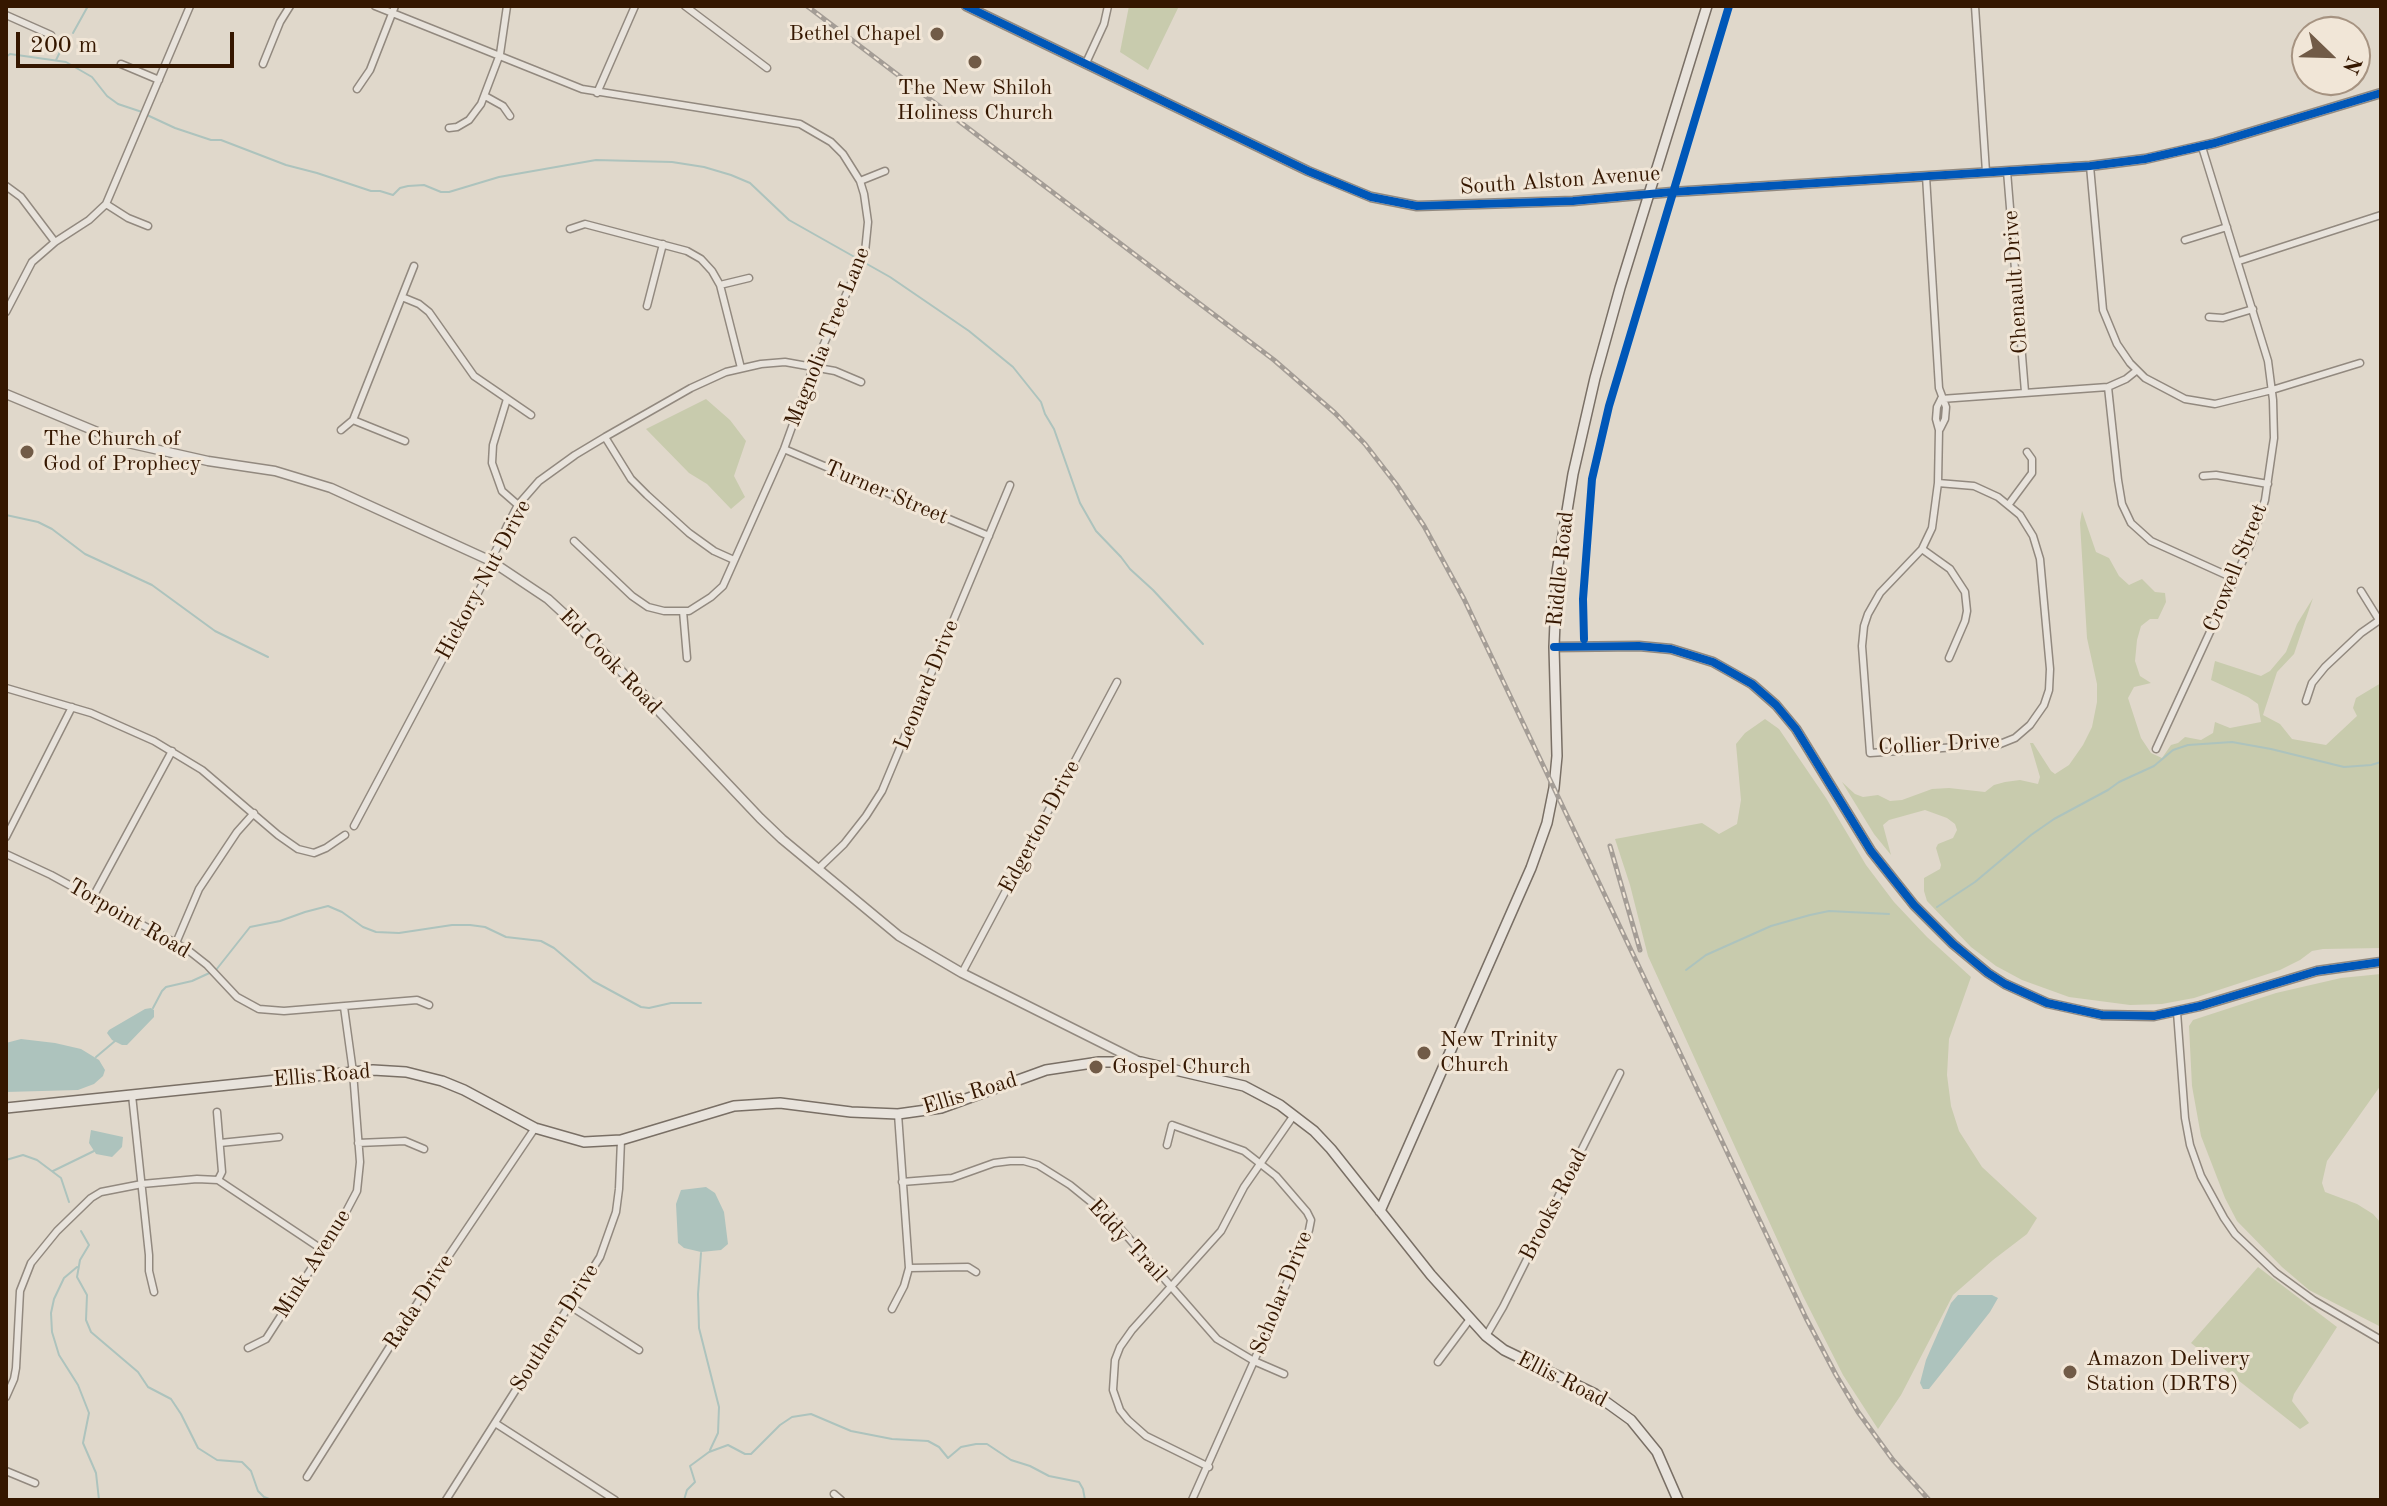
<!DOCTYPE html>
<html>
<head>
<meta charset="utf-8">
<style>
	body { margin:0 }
	#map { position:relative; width:2387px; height:1506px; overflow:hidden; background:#e0d8cb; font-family:"Old Standard TT",serif }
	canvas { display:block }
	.frame { position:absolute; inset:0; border:8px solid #351700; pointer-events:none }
	.north { position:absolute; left:2291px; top:16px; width:80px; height:80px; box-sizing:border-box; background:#f1e6d7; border:2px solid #a69381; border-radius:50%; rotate:113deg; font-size:22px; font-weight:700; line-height:32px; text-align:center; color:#351700 }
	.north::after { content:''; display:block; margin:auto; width:28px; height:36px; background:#715b47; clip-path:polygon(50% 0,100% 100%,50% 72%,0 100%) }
	.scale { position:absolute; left:16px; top:32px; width:218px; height:36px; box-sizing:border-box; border:4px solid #351700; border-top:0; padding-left:10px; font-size:24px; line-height:28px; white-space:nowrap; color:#351700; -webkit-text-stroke:6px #f1e6d7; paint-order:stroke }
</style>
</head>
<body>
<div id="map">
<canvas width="2387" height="1506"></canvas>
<div class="frame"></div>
<div class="north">N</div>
<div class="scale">200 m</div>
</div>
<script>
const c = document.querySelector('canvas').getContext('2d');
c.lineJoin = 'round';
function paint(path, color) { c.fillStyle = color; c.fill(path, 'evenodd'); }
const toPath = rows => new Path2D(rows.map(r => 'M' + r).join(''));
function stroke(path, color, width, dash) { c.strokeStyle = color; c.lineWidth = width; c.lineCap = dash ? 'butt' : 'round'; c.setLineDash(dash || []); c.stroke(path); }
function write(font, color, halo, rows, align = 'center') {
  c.font = font + ' "Old Standard TT",serif'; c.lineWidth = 6; c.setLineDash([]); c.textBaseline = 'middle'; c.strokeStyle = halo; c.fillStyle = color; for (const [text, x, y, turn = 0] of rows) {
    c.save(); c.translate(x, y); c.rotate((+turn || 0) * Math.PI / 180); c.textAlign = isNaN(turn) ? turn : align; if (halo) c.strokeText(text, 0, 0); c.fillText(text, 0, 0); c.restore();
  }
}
paint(toPath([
	[1129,6,1179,6,1148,70,1120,52],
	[706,399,730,420,746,441,734,476,745,497,731,509,707,484,689,473,646,429],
	[2082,511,2096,552,2109,558,2119,576,2129,585,2142,579,2155,592,2165,593,2166,602,2158,619,2150,619,2141,626,2137,640,2135,661,2140,676,2151,683,2134,687,2128,698,2141,738,2151,753,2162,758,2171,745,2178,743,2185,737,2201,740,2213,733,2215,722,2230,728,2261,722,2258,704,2248,697,2211,680,2215,661,2261,676,2270,671,2286,652,2297,624,2313,598,2294,654,2277,672,2263,715,2280,724,2292,739,2326,745,2357,716,2353,708,2356,698,2381,683,2381,948,2323,949,2312,951,2300,960,2280,970,2194,998,2162,1004,2130,1005,2069,997,2022,980,1996,966,1971,947,1927,901,1924,891,1924,878,1940,869,1941,865,1936,848,1938,844,1953,838,1957,830,1955,824,1947,818,1925,810,1889,820,1883,825,1891,855,1874,834,1842,782,1855,794,1863,797,1878,795,1890,801,1902,800,1932,789,1949,788,1985,792,1994,785,2005,782,2020,780,2038,784,2040,777,2030,743,2033,743,2051,771,2055,774,2069,765,2083,745,2092,727,2097,702,2097,684,2087,638,2080,523],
	[1765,719,1779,729,1826,798,1866,865,1894,902,1927,937,1971,977,1949,1039,1947,1075,1951,1106,1959,1131,1982,1167,2037,1218,2027,1234,1993,1260,1953,1295,1901,1395,1878,1429,1843,1375,1803,1296,1648,956,1630,885,1615,839,1702,823,1719,834,1737,824,1741,800,1736,744,1745,733],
	[2381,974,2381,1085,2327,1161,2322,1183,2325,1192,2357,1204,2373,1214,2381,1223,2381,1327,2309,1290,2282,1267,2237,1221,2225,1198,2201,1136,2192,1086,2189,1026,2193,1020,2276,993,2341,978],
	[2258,1267,2337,1327,2294,1394,2292,1401,2309,1423,2300,1429,2191,1343]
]), '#c8cbad');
paint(toPath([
	[151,1008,154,1010,154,1017,127,1045,122,1045,112,1040,107,1033,109,1030,145,1009],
	[21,1039,55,1043,81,1049,99,1060,105,1070,103,1076,94,1084,78,1090,6,1092,6,1043],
	[91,1130,123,1137,122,1147,112,1157,96,1154,89,1143],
	[706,1187,715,1193,724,1212,728,1244,721,1250,701,1252,684,1248,678,1243,676,1204,681,1190],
	[1958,1295,1992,1295,1998,1298,1990,1312,1929,1389,1923,1389,1920,1383,1926,1360,1951,1303]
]), '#adc3bd');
stroke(toPath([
	[73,33,88,6],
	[6,57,10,54,66,62,92,77,107,96,118,104,142,112],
	[56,60,61,50],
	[147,115,175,128,211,140,221,140,286,165,317,173,371,191,380,191,393,195,400,188,408,186,424,185,441,192,449,192,499,177,596,160,672,162,704,167,731,175,750,183,789,220,890,277,969,331,1013,367,1041,402,1045,414,1054,429,1080,503,1096,531,1121,557,1130,569,1153,590,1203,644],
	[6,515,38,522,52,529,85,554,152,585,215,631,268,657],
	[1937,907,1975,882,2031,835,2054,819,2108,790,2119,782,2154,766,2173,750,2188,745,2232,742,2271,749,2344,767,2371,765,2381,762],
	[1686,970,1706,955,1771,926,1810,915,1829,911,1889,914],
	[153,1008,162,991,166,987,192,981,216,970,250,927,280,921,305,912,328,906,342,912,363,927,376,932,399,933,452,925,470,925,485,927,506,937,541,941,554,948,593,981,641,1007,649,1008,671,1003,701,1003],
	[96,1057,115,1041],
	[6,1160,23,1155,37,1160,61,1178,69,1202],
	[53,1171,94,1151],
	[81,1231,89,1245,80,1260,77,1277,87,1295,86,1320,91,1332,138,1372,148,1387,171,1399,181,1414,198,1448,217,1460,242,1462,251,1471,258,1491,264,1497,272,1500],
	[701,1253,698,1294,699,1328,719,1407,718,1433,710,1450],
	[77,1267,64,1278,54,1299,51,1313,52,1332,59,1355,78,1385,89,1413,83,1443,96,1473,99,1500],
	[684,1500,687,1490,695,1482,690,1466,709,1452,728,1445,745,1454,751,1454,780,1425,792,1417,811,1414,851,1431,892,1439,928,1441,939,1447,948,1458,961,1447,976,1444,987,1444,1011,1460,1030,1466,1049,1476,1079,1482,1083,1489,1085,1500]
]), '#adc3bd', 2);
const minor = toPath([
	[375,6,582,89,800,124,831,142,843,154,860,181,864,194,868,222,865,252,814,366,784,449,723,586,711,597,689,611,664,611,648,607,632,596,574,541],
	[685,6,767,68],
	[1975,6,1986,172],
	[6,15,51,35],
	[1086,63,1104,24,1108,6],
	[121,64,159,80],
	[263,64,280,22,290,6],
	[357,89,370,70,395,6],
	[597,93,635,6],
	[485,96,503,106,510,116],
	[449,128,457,127,469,120,481,104,500,54,507,6],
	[2090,166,2103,310,2117,344,2130,363,2145,378,2185,399,2215,404,2272,390,2360,363],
	[2007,171,2025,392],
	[1926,176,1939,388,1946,407,1945,419,1940,429],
	[860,181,885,171],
	[6,186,21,197,55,242],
	[106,204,128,218,148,226],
	[570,229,585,224,687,251,701,259,712,271,720,285,741,368],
	[2185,240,2227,227],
	[2239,261,2381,215],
	[720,285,749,278],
	[402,297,419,304,429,312,474,376,531,415],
	[647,306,663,244],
	[6,312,32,262,55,242,89,220,106,204,190,6],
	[2209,317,2223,318,2253,309],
	[2108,387,2118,480,2122,504,2131,523,2151,541,2235,579],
	[507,399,493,445,492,463,502,491,518,505],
	[1941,399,2108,387,2126,379,2136,371],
	[353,420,405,441],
	[341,430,353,420,414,266],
	[605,437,631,479,647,495,689,533,714,551,734,560],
	[784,449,989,536],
	[2203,476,2216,475,2268,484],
	[1938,483,1974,486,1998,497,2020,515,2033,536,2040,559,2050,669,2049,690,2044,705,2030,725,2015,738,2000,744,1870,753,1862,646,1864,626,1868,614,1880,593,1922,549,1932,528,1938,483,1939,430,1936,419,1937,407,1941,399],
	[2009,504,2032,473,2032,459,2027,452],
	[1922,549,1950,569,1965,592,1967,611,1965,621,1949,658],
	[2361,591,2379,620],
	[683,611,687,658],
	[6,688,91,713,154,741,202,770,278,835,298,849,314,853,326,848,345,835],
	[2306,701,2312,683,2325,667,2361,633,2381,619],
	[2156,749,2251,543,2265,500,2274,438,2273,400,2268,361,2202,147],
	[354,826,490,570,491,561,507,526,518,505,539,481,575,455,605,437,691,388,726,372,761,364,785,362,835,371,861,382],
	[6,837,72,707],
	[6,854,51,875,188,950,207,965,237,997,259,1009,284,1011,417,1000,429,1005],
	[818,869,844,844,866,816,882,791,1010,485],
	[93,897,172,751],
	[176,943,199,889,237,832,254,813],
	[962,973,1117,682],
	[2177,1012,2185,1118,2190,1145,2201,1176,2224,1218,2235,1234,2276,1273,2313,1300,2381,1340],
	[132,1095,149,1255,149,1271,154,1292],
	[217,1112,222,1172,218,1180],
	[220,1143,279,1137],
	[358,1143,405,1141,424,1149],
	[1167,1145,1172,1125,1244,1151,1276,1176,1307,1212,1311,1220,1309,1230,1254,1361,1192,1500],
	[902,1182,952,1178,994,1163,1010,1161,1024,1161,1038,1165,1070,1185,1112,1219,1217,1339,1254,1361,1284,1374],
	[909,1268,968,1267,976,1272],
	[570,1306,639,1350],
	[892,1309,904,1286,909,1268,898,1114],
	[1486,1336,1503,1307,1620,1073],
	[248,1348,266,1339,338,1227,357,1191,360,1162,353,1072,344,1007],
	[1438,1362,1470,1319],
	[6,1397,14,1379,16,1368,20,1291,31,1263,57,1231,91,1198,101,1192,142,1184,197,1179,218,1180,323,1250],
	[495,1423,615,1500],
	[1209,1467,1146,1436,1128,1420,1120,1410,1113,1390,1115,1360,1120,1347,1132,1330,1221,1231,1244,1187,1294,1115],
	[6,1471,35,1483],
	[307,1477,427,1288,535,1128],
	[834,1494,841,1500],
	[446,1500,600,1257,616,1212,619,1189,621,1140]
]);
const tertiary = toPath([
	[966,6,1308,171,1371,197,1417,206,1573,201,1672,192,2090,166,2145,159,2215,143,2381,93],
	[6,394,119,441,208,461,275,471,331,488,491,561,548,599,585,633,760,818,782,839,899,936,962,973,1140,1062],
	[1554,647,1639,646,1671,649,1713,662,1752,684,1776,705,1796,729,1871,851,1914,905,1953,944,1988,973,2005,984,2047,1003,2102,1015,2154,1016,2200,1006,2317,971,2381,962]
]);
const secondary = toPath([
	[6,1108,373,1070,406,1072,442,1081,464,1090,535,1128,584,1142,621,1140,734,1106,780,1103,851,1112,898,1114,941,1108,1046,1070,1099,1062,1141,1062,1244,1086,1280,1105,1314,1131,1331,1149,1431,1275,1486,1336,1504,1350,1595,1394,1631,1420,1657,1452,1678,1500],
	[1380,1211,1531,868,1547,823,1554,788,1557,756,1554,647,1557,572,1573,474,1595,378,1620,288,1707,6]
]);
stroke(minor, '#92897f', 9);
stroke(tertiary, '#92897f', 11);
stroke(secondary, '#796f65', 12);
stroke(minor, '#e8e3dc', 6);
stroke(tertiary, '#e8e3dc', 8);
stroke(secondary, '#e8e3dc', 9);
const rail = toPath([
	[807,6,1274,360,1335,413,1365,444,1396,484,1424,526,1464,599,1806,1318,1836,1375,1858,1412,1893,1460,1929,1500],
	[1610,846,1640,950]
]);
stroke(rail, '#a49d96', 5);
stroke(rail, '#f1e6d7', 2, [6]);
stroke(toPath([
	[966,6,1308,171,1371,197,1417,206,1573,201,1672,192,2090,166,2145,159,2215,143,2381,93],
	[1584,639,1583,599,1592,479,1609,406,1729,6],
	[1554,647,1639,646,1671,649,1713,662,1752,684,1776,705,1796,729,1871,851,1914,905,1953,944,1988,973,2005,984,2047,1003,2102,1015,2154,1016,2200,1006,2317,971,2381,962]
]), '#0057b8', 8);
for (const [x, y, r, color] of [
	[937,34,8,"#715b47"],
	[975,62,8,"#715b47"],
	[27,452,8,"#715b47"],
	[1424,1053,8,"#715b47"],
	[1096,1067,8,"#715b47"],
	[2070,1372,8,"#715b47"]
]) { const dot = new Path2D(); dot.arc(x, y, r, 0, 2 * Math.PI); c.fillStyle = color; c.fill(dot); stroke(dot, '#f1e6d7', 3); }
write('22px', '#351700', '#f1e6d7', [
	["Bethel Chapel",921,34,"right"],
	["The New Shiloh",975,88,"center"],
	["Holiness Church",975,113,"center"],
	["The Church of",43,439],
	["God of Prophecy",43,464],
	["New Trinity",1440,1040],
	["Church",1440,1065],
	["Gospel Church",1112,1067],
	["Amazon Delivery",2086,1359],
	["Station (DRT8)",2086,1384]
], 'left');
write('22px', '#351700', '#f1e6d7', [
	["South Alston Avenue",1560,181,-4],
	["Chenault Drive",2016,282,-94],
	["Magnolia Tree Lane",828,337,-68],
	["Turner Street",886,493,23],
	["Crowell Street",2236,568,-68],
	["Riddle Road",1561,569,-84],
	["Hickory Nut Drive",484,580,-62],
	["Ed Cook Road",610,662,46],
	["Leonard Drive",927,685,-68],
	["Collier Drive",1939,745,-3],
	["Edgerton Drive",1040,827,-62],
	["Torpoint Road",129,919,30],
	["Ellis Road",322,1076,-5],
	["Ellis Road",970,1094,-17],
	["Brooks Road",1554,1205,-63],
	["Eddy Trail",1127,1241,47],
	["Mink Avenue",313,1264,-58],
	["Scholar Drive",1282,1293,-68],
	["Rada Drive",419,1302,-57],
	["Southern Drive",555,1328,-58],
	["Ellis Road",1562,1380,27]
]);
</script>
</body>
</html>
